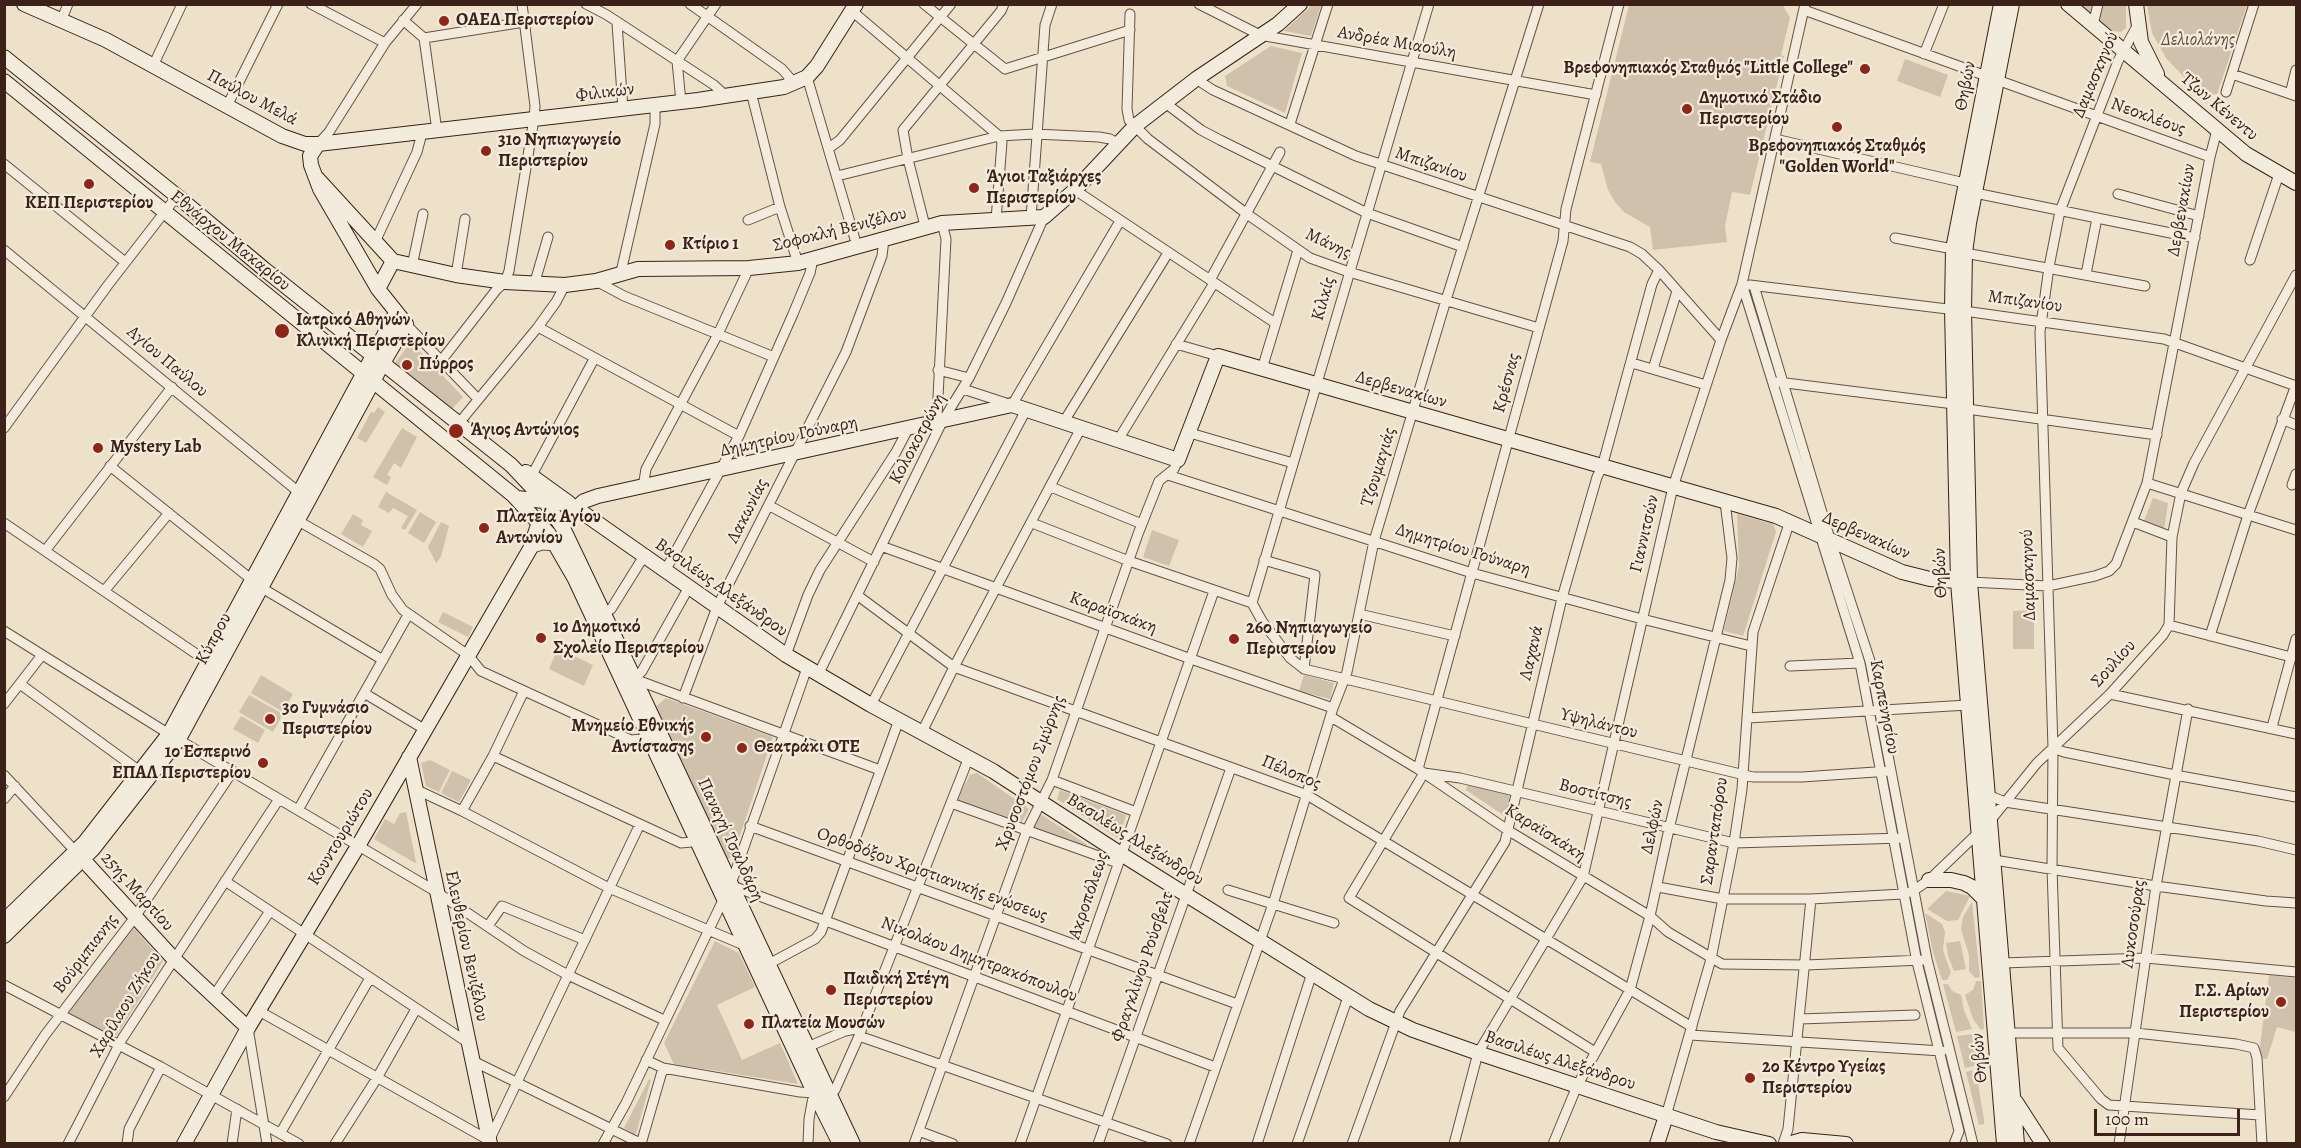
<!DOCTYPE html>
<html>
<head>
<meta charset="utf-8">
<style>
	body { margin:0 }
	#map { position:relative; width:2301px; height:1148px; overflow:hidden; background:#ede2c9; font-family:Alegreya,serif }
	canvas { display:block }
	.frame { position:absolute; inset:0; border:6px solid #3b2118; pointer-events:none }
	.scale { position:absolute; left:2094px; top:1109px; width:146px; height:27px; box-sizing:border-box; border:3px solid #3b2118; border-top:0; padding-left:8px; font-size:18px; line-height:21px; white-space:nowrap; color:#3b2118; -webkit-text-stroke:4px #f3ecdc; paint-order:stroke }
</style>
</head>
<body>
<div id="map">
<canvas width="2301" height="1148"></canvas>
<div class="frame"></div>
<div class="scale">100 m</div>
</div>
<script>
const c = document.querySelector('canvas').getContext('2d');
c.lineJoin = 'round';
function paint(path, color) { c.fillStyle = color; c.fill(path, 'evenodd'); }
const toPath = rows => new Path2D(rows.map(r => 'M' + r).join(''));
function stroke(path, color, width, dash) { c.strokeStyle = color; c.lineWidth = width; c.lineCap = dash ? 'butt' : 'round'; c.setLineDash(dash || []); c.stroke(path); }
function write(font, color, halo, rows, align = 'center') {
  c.font = font + ' Alegreya,serif'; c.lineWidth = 4.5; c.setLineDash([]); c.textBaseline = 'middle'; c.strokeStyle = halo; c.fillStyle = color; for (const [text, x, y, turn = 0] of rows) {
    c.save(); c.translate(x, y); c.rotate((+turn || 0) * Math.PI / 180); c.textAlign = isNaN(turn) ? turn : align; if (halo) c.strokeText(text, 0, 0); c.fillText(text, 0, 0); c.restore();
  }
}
paint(toPath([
	[1782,4,1790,18,1781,55,1784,56,1750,195,1732,192,1725,226,1727,242,1653,250,1650,227,1624,212,1615,202,1608,190,1601,164,1590,162,1629,5],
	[1312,5,1321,5,1311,36,1284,31],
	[2079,5,2126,5,2126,28,2121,32,2113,31],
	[2147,5,2247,5,2217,94,2203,97,2166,58,2152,33],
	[1271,46,1302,53,1285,113,1227,86,1225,76],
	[1905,59,1948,75,1940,97,1897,81],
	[411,342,463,397,451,410,394,364],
	[378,407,385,412,366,443,357,438,371,412,374,413],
	[402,428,417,437,401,468,394,463,387,475,391,477,387,485,373,477],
	[386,492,417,510,405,530,401,528,408,516,393,508,389,513,378,507],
	[2153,498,2168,503,2164,530,2143,523],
	[420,512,436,522,424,543,408,533],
	[353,514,363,520,361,525,372,531,363,547,341,534],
	[1737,514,1773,524,1776,532,1743,636,1724,631,1739,566],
	[441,522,449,526,441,557,436,563,428,547],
	[1152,530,1179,540,1169,566,1143,557],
	[2034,610,2034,649,2013,649,2013,611],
	[443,612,473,627,468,637,438,622],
	[558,648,593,665,584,686,549,669],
	[261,675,293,694,283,712,251,693],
	[1304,675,1334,683,1330,699,1299,691],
	[249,695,283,714,273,732,239,712],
	[666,698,773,737,733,856,728,859,723,858,653,709],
	[241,716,265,730,258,743,233,729],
	[430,760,450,770,439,792,426,786,421,763],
	[452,771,471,780,459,802,441,793],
	[977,773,1029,809,1021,824,959,803,958,798,970,775],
	[1468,784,1510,793,1506,817,1466,790],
	[1060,790,1126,815,1119,839,1057,799],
	[406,812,416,862,415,863,374,839,385,819,394,824,400,813],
	[1042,815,1086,844,1087,847,1036,830,1034,827,1038,816],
	[1946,891,1970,896,1958,920,1947,921,1927,909],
	[1972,902,1980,977,1975,978,1969,971,1969,955,1961,929,1963,917],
	[1925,913,1942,924,1945,932,1943,950,1951,973,1947,980,1942,980,1933,952],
	[133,927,163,961,117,1035,113,1036,68,1012],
	[715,941,739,953,755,987,717,1005,742,1060,780,1043,798,1084,674,1064,664,1043],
	[1960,941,1966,969,1954,971,1948,956,1946,943],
	[2269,975,2296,978,2296,1032,2277,1027,2267,1059,2260,1058,2260,1046],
	[1976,981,1981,981,1984,1029,1981,1030,1973,1019,1965,995,1973,990],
	[1943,984,1948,984,1952,991,1961,995,1964,1010,1972,1029,1956,1032],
	[1973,1034,1978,1065,1965,1068,1957,1036],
	[1972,1070,1974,1084,1978,1084,1984,1119,1984,1124,1979,1125,1966,1072],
	[649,1079,651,1080,636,1134,634,1134,624,1128]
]), '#cfc1ab');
const street = toPath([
	[311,4,385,43],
	[586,4,607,15,714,85,726,96],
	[690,4,782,69,795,84],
	[924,4,1005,69,1130,30],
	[1199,4,1260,35,1596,95],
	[1804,10,2210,157],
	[852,11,999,136,1002,142,996,220],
	[1130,14,1127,109,1129,120,1148,139,1247,214,1310,258,1349,272,1539,328],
	[403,20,424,38,437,131],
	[61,21,68,4],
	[617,23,623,109],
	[2093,25,2098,4],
	[2137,26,2118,61,2060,211,2049,267,2040,332,2053,748,2052,868,2058,1048,2101,1099,2109,1105,2260,1115],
	[424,38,524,22],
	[1924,54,1944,4],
	[153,66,182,4],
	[2232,74,2296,96],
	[807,77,857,246],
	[1196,79,1213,90,1356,156,1630,247,1642,254,1659,270,1721,340],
	[751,92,780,207,798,263],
	[2226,92,2254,4],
	[2290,94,2296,70],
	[681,102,677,61,716,4],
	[1164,102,1201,130,1220,140,1367,213,1463,247],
	[227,106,278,4],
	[1290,124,1328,4],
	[1775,139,1965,183],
	[318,144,329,132,385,43,417,4],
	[829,148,840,140,951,4],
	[4,164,125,262],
	[837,176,999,136,1035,134,1099,137,1110,139,1119,144],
	[1075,190,1275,323],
	[1975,193,2195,238],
	[2118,194,2199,216],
	[1031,218,1045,25,1052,4],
	[748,220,780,207],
	[942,223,946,239,937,417,942,422],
	[925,226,908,159,903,130,1001,11,1004,4],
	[1895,238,1953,249],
	[375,242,417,152,422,133],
	[4,250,301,494],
	[1965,253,2145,286],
	[2250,260,2279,174],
	[412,266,423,214],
	[621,272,655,124,655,105],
	[2086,274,2097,218],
	[456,275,465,219],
	[1210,280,1280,152],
	[596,281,624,296,774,357],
	[1742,284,1860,663,1917,962,1959,1131,1954,1144],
	[534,285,548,237],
	[1750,285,1964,311,2164,339,2296,386],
	[1754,286,1830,539,1870,661,1927,959,1973,1144],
	[406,324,478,399],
	[538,327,739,436],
	[1176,344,1218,356],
	[441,361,497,289,505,282,509,271,534,119,535,106,522,4],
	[1632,363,1706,385],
	[1262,369,1298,250],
	[1653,369,1677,291],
	[938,370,969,378],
	[1778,382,1954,404],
	[963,389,1012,405,1120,221],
	[1967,409,2157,435],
	[2282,419,2296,425],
	[459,423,538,327,556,302,565,285],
	[1063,423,1168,253],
	[4,428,108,285,177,196],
	[1190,433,1293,463],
	[1118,440,1214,283],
	[110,466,262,588,383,660],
	[532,475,594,359],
	[1168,475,1472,573,1642,619,1751,646],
	[2147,483,2296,530],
	[2292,485,2296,474],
	[643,487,646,469,718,334,749,268],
	[1051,487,1142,524],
	[770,506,874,562],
	[293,518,374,564,380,569,392,595,403,610,468,655,481,671,631,740,653,738],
	[2133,522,2172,537],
	[4,523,211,664],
	[1032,523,1129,561,1252,603,1262,621,1290,658,1304,669,1753,777,1802,777,1890,771],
	[881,546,1191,659,1333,708],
	[530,549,542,545,557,546],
	[45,551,172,387],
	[1264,560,1315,575,1304,669],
	[665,571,739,436,793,314,810,273,813,259],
	[1970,582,2048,586,2095,576,2109,571,2116,564,2147,483,2210,157,2217,130],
	[105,590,169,513],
	[857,595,954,667,1307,795,1692,1027],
	[1252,603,1429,4],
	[1359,614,1455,636],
	[600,616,611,609,644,556],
	[2169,625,2291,657],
	[4,631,169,734,435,891,524,951,568,975,664,1020],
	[2210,636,2248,515,2296,385],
	[786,655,808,595,820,570,896,452,908,429],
	[1790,666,1860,663],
	[818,675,942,422,969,378,1006,303,1044,217],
	[634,679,880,770],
	[634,679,642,671,689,587],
	[20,684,141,772],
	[364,693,424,729],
	[2110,694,2296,734],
	[683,698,717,607,846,352,882,256,884,239],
	[4,704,42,655],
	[871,705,1026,410],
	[1331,717,1418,769,1509,831,1650,916,1668,932,1722,964,1806,965,1922,960],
	[1748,718,1968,705],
	[2272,727,2296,639],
	[922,732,954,667,1081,428],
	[2053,748,2064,752,2175,775,2296,797],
	[493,756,681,843,702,841],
	[1418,769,1563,241,1566,209,1619,4],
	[4,775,76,852],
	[1052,780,1136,812],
	[415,789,462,811,609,888,746,946],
	[1988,795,2005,802,2258,841,2296,850],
	[4,799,15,786],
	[951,803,1118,863],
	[298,810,408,615],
	[462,811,493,756,524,691],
	[1990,821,2037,763,2110,694,2163,635,2169,625,2172,537,2181,493,2194,463,2296,275],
	[750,826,1237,1004],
	[1994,860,2156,886,2266,901,2296,903],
	[225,881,470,1044],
	[731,884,807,668],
	[730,885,1215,1067],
	[1658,887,1723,899,1811,899,1903,894,1913,891,1929,880,1979,832],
	[1228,890,1334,923],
	[488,926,502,906,585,940],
	[2003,963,2146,958,2296,972],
	[765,966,815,939,821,932,899,720],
	[4,985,161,1067,299,1144],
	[213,997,270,911],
	[259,1011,492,1142],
	[1800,1019,1915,1015],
	[248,1028,267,1144],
	[2009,1033,2136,1033,2236,1044,2254,1048,2257,1058,2262,1144],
	[1690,1035,1942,1051],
	[859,1036,1167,1144],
	[805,1048,845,1031,862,1028],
	[1595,1052,1349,898,1424,773,1460,778,1734,843,1903,838],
	[646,1060,663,1068,800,1092,828,1094,835,1090,859,1036,969,757],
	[473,1061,642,1144],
	[4,1097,45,1035,135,917,233,771],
	[1666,1116,1711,959,1734,843,1742,789,1753,632,1790,521],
	[919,1131,953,1144],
	[281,1132,370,978],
	[489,1141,640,824],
	[68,1144,122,1039,279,799],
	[127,1144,129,1129,161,1067],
	[232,1144,237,1109],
	[335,1144,377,1078,416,1009],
	[603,1144,626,1103,725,896],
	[641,1144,663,1068],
	[808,1144,809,1119,814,1092],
	[914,1144,1027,830,1052,780,1138,534,1159,481,1174,469,1178,460],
	[1020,1144,1214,591],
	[1098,1144,1231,768],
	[1189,1144,1273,904,1333,708,1347,672,1374,541,1446,300,1539,4],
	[1257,1144,1312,973],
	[1297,1144,1348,997],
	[1352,1144,1400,1011,1505,842,1562,598,1597,477,1602,467,1652,284,1659,270],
	[1454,1144,1478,1053,1583,877,1673,487,1721,340,1742,284,1805,4],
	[1553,1144,1577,1086,1630,990,1650,916,1669,829,1730,580,1732,558,1725,502],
	[1783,1144,1788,1129,1811,899],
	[2119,1144,2156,886,2188,709]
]);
const secondary = toPath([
	[24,4,106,40,282,136,305,144,318,144,698,100,784,87,807,77,817,66,856,4],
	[2001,4,1953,249,1952,309,1958,582,2004,1144],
	[2012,4,1969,223,1965,253,1964,311,1970,582,2017,1144],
	[2068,4,2246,154,2296,183],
	[2136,4,2141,42,2157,74],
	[4,57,177,196,264,269,511,465,544,500,563,528,604,614,853,1144],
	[4,81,513,495,549,534,575,579,814,1092,840,1144],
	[315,176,393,261,456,275,505,282,565,285,596,281,638,269,749,268,798,263,942,223,1044,217,1075,190,1135,126,1196,79,1278,24,1300,4],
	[378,289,393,261],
	[526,472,569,503],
	[517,498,561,503,576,508,786,655,871,705,993,771,1121,854,1369,1009,1413,1030,1478,1053,1716,1132,1769,1144],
	[563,528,567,518,576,508,584,501,598,496,1012,405,1178,460,1218,356,1776,516,1902,572,1930,579,1970,582],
	[409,757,490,1144],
	[77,853,173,958,248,1028],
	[1929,880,1951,880,1964,883,1972,887,1985,900],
	[4,921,85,842,169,734,396,313],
	[4,936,93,849,179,739,383,363,406,324,378,289,320,189,311,165,310,156,318,144],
	[2016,1102,2043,1144],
	[184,1144,248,1028,358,846,530,549,539,522],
	[1657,1144,1666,1116],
	[1788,1144,1802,1140,1846,1144]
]);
stroke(street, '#685144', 11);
stroke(secondary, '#3b2118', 16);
stroke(street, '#f3ecdc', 9);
stroke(secondary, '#f3ecdc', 14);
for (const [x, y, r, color] of [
	[444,21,6,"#8f2418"],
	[1865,69,6,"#8f2418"],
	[1687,109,6,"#8f2418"],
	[1837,127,6,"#8f2418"],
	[486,151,6,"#8f2418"],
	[89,184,6,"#8f2418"],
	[974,188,6,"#8f2418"],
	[670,245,6,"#8f2418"],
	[282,331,8,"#8f2418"],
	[407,365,6,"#8f2418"],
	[456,431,8,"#8f2418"],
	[98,448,6,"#8f2418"],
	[484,528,6,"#8f2418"],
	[541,638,6,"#8f2418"],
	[1234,639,6,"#8f2418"],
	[270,719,6,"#8f2418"],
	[706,737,6,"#8f2418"],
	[742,748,6,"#8f2418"],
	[263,763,6,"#8f2418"],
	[831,990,6,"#8f2418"],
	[2281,1002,6,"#8f2418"],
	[749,1024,6,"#8f2418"],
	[1750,1078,6,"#8f2418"]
]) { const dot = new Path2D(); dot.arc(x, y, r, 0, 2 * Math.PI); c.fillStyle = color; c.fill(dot); stroke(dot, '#f3ecdc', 2); }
write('bold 18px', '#3b2118', '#f3ecdc', [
	["ΟΑΕΔ Περιστερίου",456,21],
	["Βρεφονηπιακός Σταθμός \"Little College\"",1853,69,"right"],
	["Δημοτικό Στάδιο",1699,99],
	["Περιστερίου",1699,120],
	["31ο Νηπιαγωγείο",498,141],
	["Περιστερίου",498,162],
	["Βρεφονηπιακός Σταθμός",1837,147,"center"],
	["\"Golden World\"",1837,168,"center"],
	["Άγιοι Ταξιάρχες",986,178],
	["Περιστερίου",986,199],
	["ΚΕΠ Περιστερίου",89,204,"center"],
	["Κτίριο 1",682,245],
	["Ιατρικό Αθηνών",296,321],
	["Κλινική Περιστερίου",296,342],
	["Πύρρος",419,365],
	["Άγιος Αντώνιος",470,431],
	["Mystery Lab",110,448],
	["Πλατεία Αγίου",496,518],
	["Αντωνίου",496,539],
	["1ο Δημοτικό",553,628],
	["Σχολείο Περιστερίου",553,649],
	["26ο Νηπιαγωγείο",1246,629],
	["Περιστερίου",1246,650],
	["3ο Γυμνάσιο",282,709],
	["Περιστερίου",282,730],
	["Μνημείο Εθνικής",694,727,"right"],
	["Αντίστασης",694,748,"right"],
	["Θεατράκι ΟΤΕ",754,748],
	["1ο Εσπερινό",251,753,"right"],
	["ΕΠΑΛ Περιστερίου",251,774,"right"],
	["Παιδική Στέγη",843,980],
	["Περιστερίου",843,1001],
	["Γ.Σ. Αρίων",2269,992,"right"],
	["Περιστερίου",2269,1013,"right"],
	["Πλατεία Μουσών",761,1024],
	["2ο Κέντρο Υγείας",1762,1068],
	["Περιστερίου",1762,1089]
], 'left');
write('italic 18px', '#60493d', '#f3ecdc', [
	["Δελιολάνης",2198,41]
]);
write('18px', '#3b2118', '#f3ecdc', [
	["Ανδρέα Μιαούλη",1397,43,10],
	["Δαμασκηνού",2096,75,-67],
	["Θηβών",1966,86,-79],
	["Φιλικών",605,93,-7],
	["Παύλου Μελά",252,98,28],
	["Τζων Κένεντυ",2219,107,40],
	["Νεοκλέους",2148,117,20],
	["Μπιζανίου",1431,165,19],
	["Δερβενακίων",2182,210,-80],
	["Σοφοκλή Βενιζέλου",840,230,-14],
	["Εθνάρχου Μακαρίου",230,241,39],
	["Μάνης",1328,244,25],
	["Κιλκίς",1324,299,-74],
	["Μπιζανίου",2025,302,8],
	["Αγίου Παύλου",167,362,40],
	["Κρέσνας",1507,383,-75],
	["Δερβενακίων",1401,390,16],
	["Δημητρίου Γούναρη",789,437,-12],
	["Κολοκοτρώνη",918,439,-62],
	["Τζουμαγιάς",1379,467,-73],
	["Λακωνίας",748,511,-63],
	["Γιαννιτσών",1645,534,-77],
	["Δερβενακίων",1866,536,24],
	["Δημητρίου Γούναρη",1463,550,17],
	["Θηβών",1941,573,-92],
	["Δαμασκηνού",2029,575,-92],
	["Βασιλέως Αλεξάνδρου",721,588,35],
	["Καραϊσκάκη",1113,613,20],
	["Κύπρου",214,639,-62],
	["Λαχανά",1532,653,-77],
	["Σουλίου",2114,664,-48],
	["Καρπενησίου",1884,707,79],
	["Υψηλάντου",1599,724,14],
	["Χρυσοστόμου Σμύρνης",1031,773,-69],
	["Πέλοπος",1291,773,23],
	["Βοστίτσης",1595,794,14],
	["Δελφών",1653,827,-78],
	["Σαρανταπόρου",1715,831,-82],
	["Καραϊσκάκη",1545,833,32],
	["Κουντουριώτου",341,837,-59],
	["Παναγή Τσαλδάρη",730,840,65],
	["Βασιλέως Αλεξάνδρου",1135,840,32],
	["Ορθοδόξου Χριστιανικής ενώσεως",932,875,20],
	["25ης Μαρτίου",137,892,48],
	["Ακροπόλεως",1089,896,-71],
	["Λυκοσούρας",2134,924,-82],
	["Ελευθερίου Βενιζέλου",466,946,78],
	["Βούρμπιανης",86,954,-53],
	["Νικολάου Δημητρακόπουλου",979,960,21],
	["Φραγκλίνου Ρούσβελτ",1143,967,-71],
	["Χαρίλαου Ζήκου",126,1005,-59],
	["Θηβών",1980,1058,-95],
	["Βασιλέως Αλεξάνδρου",1560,1061,18]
]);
</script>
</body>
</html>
